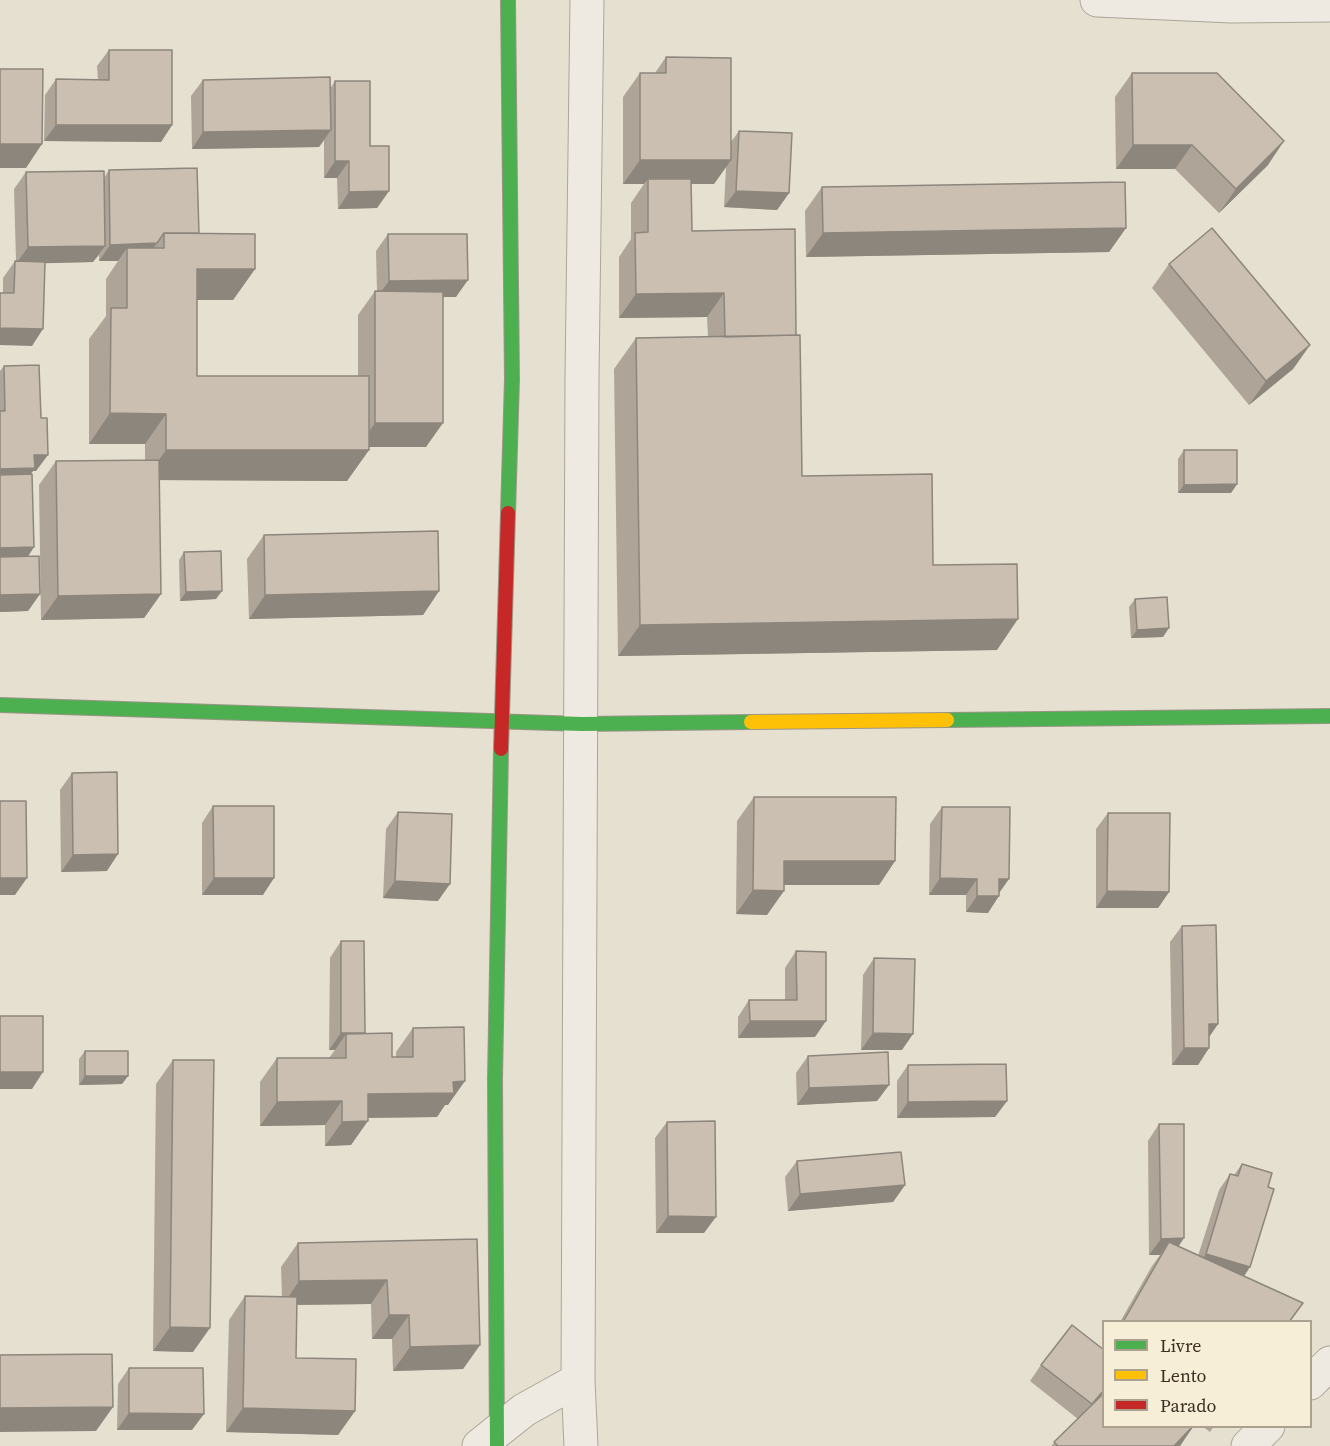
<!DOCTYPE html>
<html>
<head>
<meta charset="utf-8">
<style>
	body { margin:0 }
	#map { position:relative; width:1330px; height:1446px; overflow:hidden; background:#e6e0d0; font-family:"Source Serif 4",serif }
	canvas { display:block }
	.legend { position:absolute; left:1102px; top:1320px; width:210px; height:108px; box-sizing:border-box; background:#f6eed7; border:2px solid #aba18e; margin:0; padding:8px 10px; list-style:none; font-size:18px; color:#3b2e20 }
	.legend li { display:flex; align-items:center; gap:12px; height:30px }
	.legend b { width:30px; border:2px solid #aba18e }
</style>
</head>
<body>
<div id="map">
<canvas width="1330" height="1446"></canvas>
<ul class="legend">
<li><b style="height:8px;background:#4caf50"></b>Livre</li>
<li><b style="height:8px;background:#ffc107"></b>Lento</li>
<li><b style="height:8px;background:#c62828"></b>Parado</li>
</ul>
</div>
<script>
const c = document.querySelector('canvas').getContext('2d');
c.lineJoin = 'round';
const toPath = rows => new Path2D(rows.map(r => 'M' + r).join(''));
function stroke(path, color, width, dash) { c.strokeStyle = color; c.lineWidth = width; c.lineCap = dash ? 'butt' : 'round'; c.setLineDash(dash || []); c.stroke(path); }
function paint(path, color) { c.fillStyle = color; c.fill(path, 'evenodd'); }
const street = toPath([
	[1097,0,1232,6,1330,5],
	[1310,1383,1330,1363],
	[479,1446,524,1410,578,1380],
	[581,1446,578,1380,582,378,587,0],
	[1248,1446,1268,1426]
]);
const fast = toPath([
	[508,0,512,379,508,513],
	[0,705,582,724,751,722],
	[947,720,1330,716],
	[497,1446,495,1079,501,749]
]);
const slow = toPath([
	[751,722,947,720]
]);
const jam = toPath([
	[501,749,508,513]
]);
stroke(street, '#aca598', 35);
stroke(fast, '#9b9588', 16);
stroke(slow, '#9b9588', 16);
stroke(jam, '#9b9588', 16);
stroke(street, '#eeeae2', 33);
stroke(fast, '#4caf50', 14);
stroke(slow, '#ffc107', 14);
stroke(jam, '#c62828', 14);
paint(toPath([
	[109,50,172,125,161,142,44,141,45,95,56,79,98,80,97,66],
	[666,57,731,142,739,131,789,193,777,210,724,207,726,167,714,184,691,184,692,231,796,335,802,476,933,565,997,650,618,656,614,369,636,338,708,337,707,317,619,318,619,257,631,239,631,203,644,184,623,184,623,97,640,73,655,73],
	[1132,73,1268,165,1219,213,1175,169,1116,169,1115,97],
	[203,80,330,89,335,81,370,146,389,191,377,208,338,209,337,178,324,178,324,140,319,147,192,149,191,96],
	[109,170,199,233,255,269,233,300,197,300,197,376,358,376,358,315,375,291,377,291,376,251,388,234,456,297,443,297,426,447,369,447,369,450,347,481,159,480,161,594,144,618,41,620,39,485,56,461,145,460,145,444,89,444,89,339,106,316,106,279,118,261,99,261,99,255,93,262,45,263,32,346,3,293,3,278,15,261,16,261,14,189,26,172,104,178],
	[822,187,1126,228,1109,252,806,257,805,211],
	[1169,264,1310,345,1293,369,1249,405,1152,288],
	[4,366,36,471,33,471,30,474,34,547,28,556,40,594,28,611,0,612,0,371],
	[1184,450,1237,484,1231,493,1178,493,1178,459],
	[264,535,439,591,423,615,249,619,247,559],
	[184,552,216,599,180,601,179,560],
	[1135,599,1163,637,1131,638,1129,607],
	[72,773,107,871,61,872,60,790],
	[754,797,895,861,879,885,784,885,767,915,736,914,737,821],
	[213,806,263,895,202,895,202,823],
	[942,807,999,892,988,913,966,912,966,895,929,895,930,824],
	[398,812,438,901,383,898,386,829],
	[1108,813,1169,892,1158,908,1096,908,1096,829],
	[1182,926,1218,1024,1209,1037,1209,1048,1198,1065,1172,1065,1170,942],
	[341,941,365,1033,392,1057,396,1057,396,1052,413,1028,448,1105,445,1105,437,1117,368,1118,351,1145,325,1146,325,1125,260,1126,260,1082,277,1058,329,1058,335,1050,329,1050,330,958],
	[796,951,815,1037,738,1038,738,1017,749,1000,785,1000,785,968],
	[874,958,902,1050,861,1050,863,975],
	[85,1051,128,1076,122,1084,79,1085,79,1059],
	[808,1056,889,1085,877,1101,797,1105,796,1073],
	[173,1060,193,1352,153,1351,156,1084],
	[908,1065,1007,1101,995,1117,897,1118,897,1081],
	[667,1122,704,1233,656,1233,655,1138],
	[1159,1124,1178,1246,1198,1256,1219,1190,1230,1174,1234,1175,1242,1164,1244,1276,1290,1322,1120,1322,1152,1266,1160,1255,1149,1255,1148,1141],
	[797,1161,905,1185,893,1202,788,1211,785,1177],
	[477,1239,480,1345,463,1369,393,1371,392,1339,372,1339,371,1304,297,1305,296,1358,355,1411,338,1435,226,1432,229,1320,245,1296,282,1297,281,1267,298,1243],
	[1104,1349,1104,1392,1099,1397,1104,1426,1194,1426,1180,1446,1051,1446,1078,1419,1030,1381,1041,1365],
	[129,1368,192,1430,117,1430,118,1384],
	[1202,1426,1214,1426,1210,1432]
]), '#aea498');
paint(toPath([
	[56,125,172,125,161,142,44,141],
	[331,130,319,147,192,149,203,132],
	[1284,141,1268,165,1219,213,1236,189],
	[0,144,42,144,26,168,0,168],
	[1133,145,1192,145,1175,169,1116,169],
	[640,160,731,160,714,184,648,184,648,179,644,184,623,184],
	[335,161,349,161,337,178,324,178],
	[389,191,377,208,338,209,349,192],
	[736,191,789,193,777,210,724,207],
	[1126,228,1109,252,806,257,823,233],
	[157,243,146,259,127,248,118,261,99,261,110,245],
	[105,246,93,262,16,264,28,247],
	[197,269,255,269,233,300,176,300],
	[468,280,456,297,377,297,389,281],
	[724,293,707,317,619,318,636,294],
	[0,328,43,329,32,346,0,345],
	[1310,345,1293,369,1249,405,1266,381],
	[110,413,166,414,145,444,89,444],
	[375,423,443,423,426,447,358,447],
	[166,450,369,450,347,481,145,480],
	[34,455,48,455,36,471,33,471,23,485,0,485,0,469],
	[1237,484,1231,493,1178,493,1184,485],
	[34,547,23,564,0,565,0,548],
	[222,591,216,599,180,601,186,592],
	[439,591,423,615,249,619,265,595],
	[40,594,28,611,0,612,0,595],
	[161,594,144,618,41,620,58,596],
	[1018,619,997,650,618,656,640,625],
	[1169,628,1163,637,1131,638,1137,630],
	[118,854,107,871,61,872,73,855],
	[784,861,895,861,879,885,768,885],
	[0,878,27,878,15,895,0,895],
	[214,878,274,878,263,895,202,895],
	[940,878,977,879,966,895,929,895],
	[999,879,1009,879,997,896],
	[395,881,450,884,438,901,383,898],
	[753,890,784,891,767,915,736,914],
	[1107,891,1169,892,1158,908,1096,908],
	[977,896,999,896,988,913,966,912],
	[750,1021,826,1021,815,1037,738,1038],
	[1209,1024,1218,1024,1207,1040],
	[341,1033,365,1033,346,1034,335,1050,329,1050],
	[873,1033,913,1034,902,1050,861,1050],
	[1184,1048,1209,1048,1198,1065,1172,1065],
	[0,1072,43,1072,32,1089,0,1089],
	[85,1076,128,1076,122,1084,79,1085],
	[465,1081,448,1105,445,1105,437,1117,351,1118,368,1094,453,1082],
	[889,1085,877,1101,797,1105,809,1088],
	[342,1101,325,1125,260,1126,277,1102],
	[1007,1101,995,1117,897,1118,908,1102],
	[368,1121,351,1145,325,1146,342,1122],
	[905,1185,893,1202,788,1211,800,1194],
	[668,1216,716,1217,704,1233,656,1233],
	[1184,1238,1173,1255,1169,1242,1160,1255,1149,1255,1161,1239],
	[1206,1254,1250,1267,1239,1284,1194,1270],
	[387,1280,371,1304,283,1305,299,1281],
	[389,1315,409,1315,392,1339,372,1339],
	[170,1327,210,1328,193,1352,153,1351],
	[480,1345,463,1369,393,1371,410,1347],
	[113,1407,96,1431,0,1432,0,1408],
	[243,1408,355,1411,338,1435,226,1432],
	[129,1413,204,1414,192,1430,117,1430],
	[1193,1426,1180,1446,1174,1446]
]), '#8d867c');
const building = toPath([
	[109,50,172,50,172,125,56,125,56,79,109,80,109,50],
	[666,57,731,58,731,160,640,160,640,73,666,73,666,57],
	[0,69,43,69,42,144,0,144,0,69],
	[1132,73,1217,73,1284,141,1236,189,1192,145,1133,145,1132,73],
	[330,77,331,130,203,132,203,80,330,77],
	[335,81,370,81,370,146,389,146,389,191,349,192,349,161,335,161,335,81],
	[739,131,792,133,789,193,736,191,739,131],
	[197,168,199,233,164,233,157,243,110,245,109,170,197,168],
	[104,171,105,246,28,247,26,172,104,171],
	[648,179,691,179,692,231,795,229,796,335,725,337,724,293,636,294,635,233,648,232,648,179],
	[1125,182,1126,228,823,233,822,187,1125,182],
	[1212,228,1310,345,1266,381,1169,264,1212,228],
	[164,233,255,234,255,269,197,269,197,376,369,376,369,450,166,450,166,414,110,413,111,308,127,308,127,248,164,248,164,233],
	[388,234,467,234,468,280,389,281,388,234],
	[15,261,45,262,43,329,0,328,0,293,14,293,15,261],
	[375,291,443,292,443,423,375,423,375,291],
	[800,335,802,476,932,474,933,565,1017,564,1018,619,640,625,636,338,800,335],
	[39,365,41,418,47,418,48,455,34,455,35,468,0,469,0,411,5,411,4,366,39,365],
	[1184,450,1237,450,1237,484,1184,485,1184,450],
	[159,460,161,594,58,596,56,461,159,460],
	[32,474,34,547,0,548,0,475,32,474],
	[438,531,439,591,265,595,264,535,438,531],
	[221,551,222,591,186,592,184,552,221,551],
	[39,556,40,594,0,595,0,557,39,556],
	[1167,597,1169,628,1137,630,1135,599,1167,597],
	[117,772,118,854,73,855,72,773,117,772],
	[754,797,896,797,895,861,784,861,784,891,753,890,754,797],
	[0,801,26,801,27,878,0,878,0,801],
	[213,806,274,806,274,878,214,878,213,806],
	[942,807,1010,807,1009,879,999,879,999,896,977,896,977,879,940,878,942,807],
	[398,812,452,814,450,884,395,881,398,812],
	[1108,813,1170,813,1169,892,1107,891,1108,813],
	[1216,925,1218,1024,1209,1024,1209,1048,1184,1048,1182,926,1216,925],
	[341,941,364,941,365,1033,341,1033,341,941],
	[796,951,826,952,826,1021,750,1021,749,1000,797,1000,796,951],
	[874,958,915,959,913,1034,873,1033,874,958],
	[0,1016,43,1016,43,1072,0,1072,0,1016],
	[464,1027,465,1081,453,1082,454,1093,368,1094,368,1121,342,1122,342,1101,277,1102,277,1058,346,1058,346,1034,392,1033,392,1057,413,1057,413,1028,464,1027],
	[85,1051,128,1051,128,1076,85,1076,85,1051],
	[888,1052,889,1085,809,1088,808,1056,888,1052],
	[173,1060,214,1060,210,1328,170,1327,173,1060],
	[1006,1064,1007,1101,908,1102,908,1065,1006,1064],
	[715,1121,716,1217,668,1216,667,1122,715,1121],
	[1159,1124,1184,1124,1184,1238,1161,1239,1159,1124],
	[901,1152,905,1185,800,1194,797,1161,901,1152],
	[1242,1164,1272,1173,1268,1187,1274,1189,1250,1267,1206,1254,1230,1174,1238,1176,1242,1164],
	[477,1239,480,1345,410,1347,409,1315,389,1315,387,1280,299,1281,298,1243,477,1239],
	[1169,1242,1303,1303,1289,1322,1123,1322,1169,1242],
	[245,1296,297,1297,296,1358,356,1359,355,1411,243,1408,245,1296],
	[1072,1325,1104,1350,1104,1390,1092,1404,1041,1365,1072,1325],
	[112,1354,113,1407,0,1408,0,1355,112,1354],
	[129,1368,203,1368,204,1414,129,1413,129,1368],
	[1104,1393,1104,1426,1193,1426,1174,1446,1058,1446,1054,1442,1104,1393]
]);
paint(building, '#cabfb1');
stroke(building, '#8d867c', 1.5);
</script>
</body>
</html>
